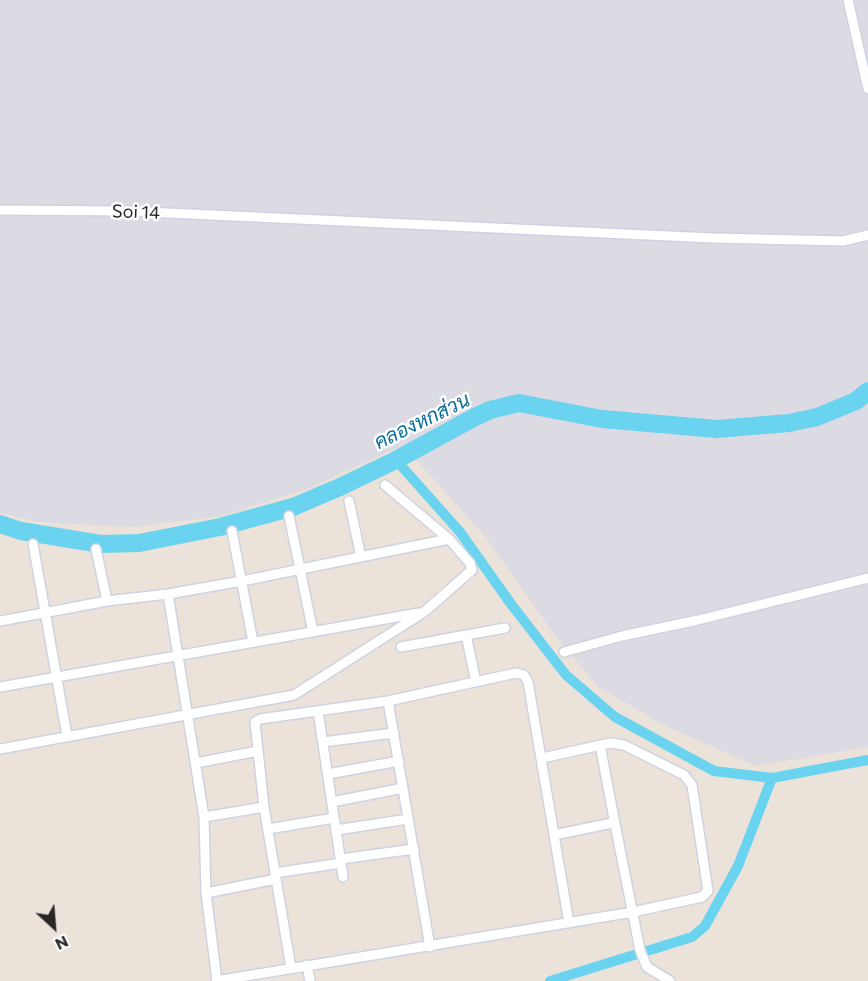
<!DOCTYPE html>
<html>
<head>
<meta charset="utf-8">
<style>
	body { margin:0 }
	#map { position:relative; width:868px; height:981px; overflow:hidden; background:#ebe2d9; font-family:Commissioner,sans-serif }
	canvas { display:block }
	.north { position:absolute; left:24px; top:897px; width:60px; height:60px; -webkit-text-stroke:4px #fff; paint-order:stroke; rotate:154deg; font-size:16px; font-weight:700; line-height:24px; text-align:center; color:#282828 }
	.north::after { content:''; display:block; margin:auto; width:21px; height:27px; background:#282828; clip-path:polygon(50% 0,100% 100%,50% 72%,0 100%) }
</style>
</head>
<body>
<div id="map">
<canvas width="868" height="981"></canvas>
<div class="north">N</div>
</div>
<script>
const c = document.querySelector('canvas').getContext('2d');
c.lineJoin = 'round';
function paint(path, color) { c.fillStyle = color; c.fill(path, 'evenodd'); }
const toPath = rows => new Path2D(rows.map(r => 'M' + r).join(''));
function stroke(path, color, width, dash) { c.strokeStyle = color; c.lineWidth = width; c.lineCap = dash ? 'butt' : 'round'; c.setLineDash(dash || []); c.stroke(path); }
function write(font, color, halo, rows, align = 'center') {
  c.font = font + ' Commissioner,Sarabun,sans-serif'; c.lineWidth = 5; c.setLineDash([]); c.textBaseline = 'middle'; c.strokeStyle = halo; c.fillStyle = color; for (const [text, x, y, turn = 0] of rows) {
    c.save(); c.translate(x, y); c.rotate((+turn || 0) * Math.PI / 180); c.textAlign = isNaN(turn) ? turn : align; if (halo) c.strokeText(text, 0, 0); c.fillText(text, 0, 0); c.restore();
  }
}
paint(toPath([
	[0,0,868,0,868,747,756,766,666,726,598,687,554,634,484,535,403,445,310,488,222,516,131,527,40,522,0,513]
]), '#dcdae3');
stroke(toPath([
	[396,460,460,532,511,604,566,675,615,717,714,771,772,778,868,760],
	[550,981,692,937,705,926,738,866,772,778]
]), '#6ad3ef', 10);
stroke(toPath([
	[0,524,21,531,101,544,139,543,220,527,293,507,340,487,396,460,475,417,490,410,519,403,602,419,717,429,789,423,817,417,856,401,868,391]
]), '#6ad3ef', 18);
const street = toPath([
	[848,0,868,89],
	[0,210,124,211,713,238,843,241,868,235],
	[349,501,361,557],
	[289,516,313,632],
	[232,531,253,642],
	[33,544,67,736],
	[96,549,107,601],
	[168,594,204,817,206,893,217,981],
	[0,621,107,601,168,594,242,581,449,539],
	[466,635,476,682],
	[401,647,505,628],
	[564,652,622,636,698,620,868,578],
	[0,687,419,613],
	[388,701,430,947],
	[318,711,343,877],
	[323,742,394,733],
	[600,745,615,824],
	[0,749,294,695,424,612,472,570,470,563,449,539,385,485],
	[196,763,258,751],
	[328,774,399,761],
	[332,802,403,788],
	[204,817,264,807],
	[268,829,334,818],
	[336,830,408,819],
	[554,835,612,823,615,824,640,950,647,967,670,981],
	[341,859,414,849],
	[275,873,341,863],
	[206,893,276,879],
	[307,965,310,981],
	[291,968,264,807,255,722,260,719,388,701,516,673,524,675,528,682,569,923],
	[216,981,633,912,702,897,708,891,692,785,684,775,624,745,610,743,542,758]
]);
stroke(street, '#ced3e1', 12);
stroke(street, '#fff', 9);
write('18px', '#282828', '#fff', [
	["Soi 14",136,212,2]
]);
write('italic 20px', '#0c6f98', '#fff', [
	["คลองหกส่วน",422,421,-26]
]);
</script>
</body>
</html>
